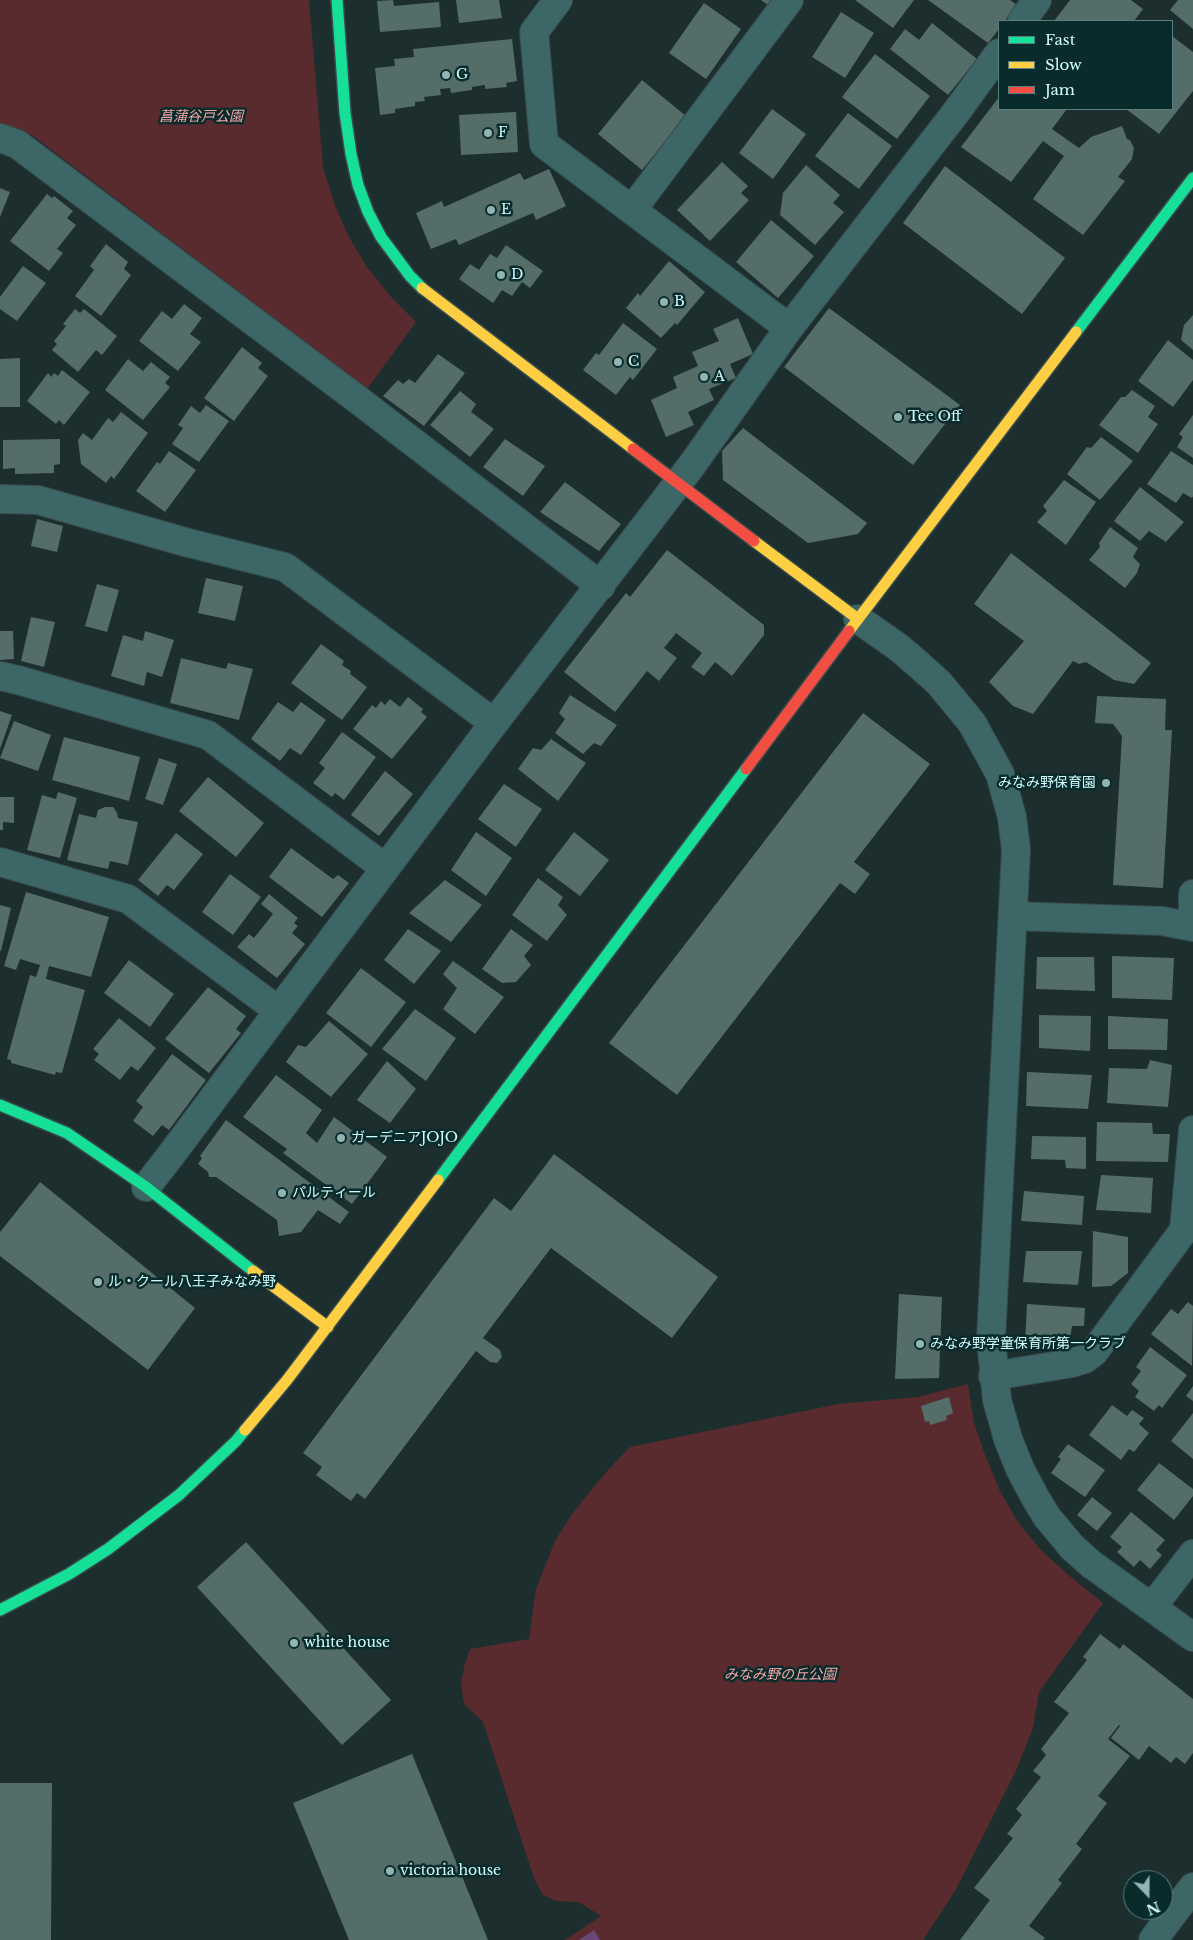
<!DOCTYPE html>
<html>
<head>
<meta charset="utf-8">
<style>
	body { margin:0 }
	#map { position:relative; width:1193px; height:1940px; overflow:hidden; background:#1d2e2e; font-family:"Libre Baskerville",serif }
	canvas { display:block }
	.legend { position:absolute; left:998px; top:20px; width:175px; height:90px; box-sizing:border-box; background:#0a2b2c; border:1px solid #597f80; margin:0; padding:6px 9px; list-style:none; font-size:15px; color:#d0fdfe }
	.legend li { display:flex; align-items:center; gap:10px; height:25px }
	.legend b { width:25px; border:1px solid #597f80 }
	.north { position:absolute; left:1123px; top:1870px; width:50px; height:50px; box-sizing:border-box; background:#0a2b2c; border:1px solid #597f80; border-radius:50%; rotate:158deg; font-size:14px; font-weight:700; line-height:20px; text-align:center; color:#d0fdfe }
	.north::after { content:''; display:block; margin:auto; width:18px; height:22px; background:#91b5b5; clip-path:polygon(50% 0,100% 100%,50% 72%,0 100%) }
</style>
</head>
<body>
<div id="map">
<canvas width="1193" height="1940"></canvas>
<ul class="legend">
<li><b style="height:6px;background:#16e098"></b>Fast</li>
<li><b style="height:6px;background:#ffcf43"></b>Slow</li>
<li><b style="height:6px;background:#f24e42"></b>Jam</li>
</ul>
<div class="north">N</div>
</div>
<script>
const c = document.querySelector('canvas').getContext('2d');
c.lineJoin = 'round';
function paint(path, color) { c.fillStyle = color; c.fill(path, 'evenodd'); }
const toPath = rows => new Path2D(rows.map(r => 'M' + r).join(''));
function stroke(path, color, width, dash) { c.strokeStyle = color; c.lineWidth = width; c.lineCap = dash ? 'butt' : 'round'; c.setLineDash(dash || []); c.stroke(path); }
function write(font, color, halo, rows, align = 'center') {
  c.font = font + ' "Libre Baskerville","Noto Sans JP",serif'; c.lineWidth = 5; c.setLineDash([]); c.textBaseline = 'middle'; c.strokeStyle = halo; c.fillStyle = color; for (const [text, x, y, turn = 0] of rows) {
    c.save(); c.translate(x, y); c.rotate((+turn || 0) * Math.PI / 180); c.textAlign = isNaN(turn) ? turn : align; if (halo) c.strokeText(text, 0, 0); c.fillText(text, 0, 0); c.restore();
  }
}
paint(toPath([
	[0,0,309,0,323,167,335,206,348,235,366,266,391,297,416,322,367,389,32,135,0,124],
	[968,1384,974,1423,985,1455,1000,1491,1018,1522,1040,1549,1066,1573,1103,1603,1039,1692,1033,1728,1016,1771,955,1891,923,1940,565,1940,601,1916,579,1902,556,1901,543,1895,534,1878,483,1722,464,1704,461,1684,465,1663,470,1649,529,1639,536,1589,555,1541,570,1517,588,1494,608,1470,630,1447,838,1404,918,1397]
]), '#5a2b2e');
paint(toPath([
	[594,1930,600,1940,579,1940]
]), '#694877');
paint(toPath([
	[393,0,394,6,439,2,441,27,380,32,377,1],
	[456,0,499,0,502,18,459,23],
	[761,0,784,0,776,11],
	[855,0,914,0,893,28],
	[928,0,1010,0,1017,5,1005,21,999,21,999,29,988,43],
	[1070,0,1131,0,1143,9,1134,21,1054,21],
	[1178,0,1193,0,1193,29,1170,10],
	[704,3,741,29,706,79,669,53],
	[841,12,874,33,845,78,812,57],
	[932,23,977,59,948,95,890,49,905,29,919,40],
	[1172,36,1193,52,1193,91,1159,134,1126,109,1172,109],
	[512,39,517,81,506,83,507,87,485,89,485,85,472,87,472,90,451,93,450,88,440,89,441,95,424,97,425,101,415,102,415,106,395,109,395,113,380,115,375,68,395,66,394,59,414,57,413,49],
	[875,54,930,96,897,139,842,97],
	[642,80,686,116,642,170,598,134],
	[999,97,999,109,1067,109,1052,129,1079,148,1091,137,1122,126,1127,139,1130,140,1134,148,1132,159,1118,177,1125,181,1083,235,1033,199,1064,156,1043,141,1011,182,961,147],
	[772,109,806,134,773,179,739,153],
	[516,112,518,152,461,155,459,115],
	[848,113,892,146,859,189,815,156],
	[722,162,748,186,741,193,749,200,710,241,677,210],
	[806,165,840,195,833,203,844,212,815,245,780,215,783,193],
	[945,166,1065,258,1022,314,903,223],
	[549,169,566,206,536,220,533,213,459,245,456,239,431,249,416,213,442,201,444,207,520,173,524,180],
	[0,188,10,192,0,217],
	[47,194,52,198,54,196,73,211,67,218,76,225,57,249,63,253,49,271,10,241],
	[771,220,814,256,778,298,736,262],
	[106,244,128,262,124,269,131,275,101,316,75,296,94,270,90,266],
	[506,245,543,271,530,288,522,282,512,296,502,290,493,303,459,279,470,264,479,270,490,254,497,258],
	[669,261,705,292,677,325,675,323,661,338,626,308,638,293,640,296],
	[23,266,46,283,17,321,0,309,0,297],
	[184,304,202,318,190,334,201,342,178,371,139,341,162,311,172,319],
	[829,308,960,405,913,465,784,367],
	[75,309,80,313,84,309,117,336,102,355,96,350,78,372,52,350,57,344,54,341,66,326,63,324],
	[1193,315,1193,350,1181,340,1184,325],
	[738,318,753,354,730,364,736,378,709,389,714,400,688,412,694,425,666,437,651,400,677,388,673,377,698,366,692,352,719,341,713,329],
	[623,323,657,349,633,380,630,377,616,395,583,370,596,353,599,355],
	[1168,340,1193,360,1193,380,1173,407,1138,381],
	[242,347,262,363,258,368,268,376,234,421,204,398],
	[438,354,465,373,424,426,383,396,398,380,403,384,409,379,415,383],
	[20,358,20,407,0,407,0,359],
	[128,359,143,371,151,362,170,377,165,383,170,387,143,420,105,390],
	[62,370,90,392,64,425,59,420,56,424,27,401,48,373,51,377,54,373,58,376],
	[1132,390,1155,406,1148,417,1158,424,1138,453,1099,425,1121,397,1125,397],
	[460,391,476,404,471,412,494,429,470,457,430,425],
	[206,405,229,421,199,462,172,444,183,428,178,425,191,406,200,413],
	[121,412,148,433,114,479,111,476,106,483,81,464,78,440,83,433,92,440,108,418,113,422],
	[1193,415,1193,458,1177,447,1183,437,1179,434],
	[743,428,867,523,858,534,808,543,723,480,722,451],
	[1101,437,1133,461,1100,500,1067,474,1087,447,1091,448],
	[60,439,60,464,54,465,54,473,15,474,15,468,3,469,3,440],
	[505,439,545,466,523,496,483,467],
	[169,451,196,470,165,512,136,491,157,462,160,464],
	[1171,451,1193,465,1193,496,1192,498,1183,493,1176,503,1147,484],
	[1064,480,1096,502,1066,545,1037,522,1047,511,1043,506],
	[565,482,621,524,599,551,540,512],
	[1140,487,1184,522,1166,542,1149,531,1140,541,1114,521],
	[37,519,63,526,57,552,31,546],
	[1110,527,1138,548,1133,557,1140,564,1137,573,1125,588,1089,560,1100,547,1099,543],
	[667,550,764,625,764,635,732,676,715,662,704,676,691,667,702,653,676,633,664,648,677,658,659,681,647,671,615,712,564,672,626,593,630,597],
	[1011,553,1151,663,1134,684,1114,680,1086,662,1079,664,1073,661,1033,714,1013,706,989,682,1024,641,974,604],
	[206,578,243,586,235,621,198,613],
	[97,584,119,590,107,632,85,626],
	[31,617,55,622,44,667,21,661],
	[0,631,13,631,14,659,0,660],
	[145,631,174,640,162,677,147,672,144,686,111,676,123,635,143,641],
	[321,644,344,661,342,665,351,671,350,674,367,687,342,720,291,683],
	[181,658,226,669,228,663,253,669,239,720,170,703],
	[570,695,617,725,601,746,594,743,583,754,555,733,565,719,559,713],
	[1097,696,1166,699,1165,730,1172,730,1163,888,1113,885,1122,736,1113,724,1095,723],
	[408,697,423,709,421,712,427,717,392,759,353,729,372,705,376,708,381,701,385,705,390,699,400,707],
	[278,702,293,712,301,702,326,720,301,755,290,748,280,761,251,739],
	[0,711,12,715,0,749],
	[863,713,930,764,854,862,870,874,855,894,840,883,677,1095,609,1043],
	[14,721,51,735,38,771,0,758],
	[342,732,376,757,344,800,335,793,332,797,313,783,325,768,319,763],
	[64,737,140,757,129,801,52,780],
	[551,739,586,763,558,801,518,769,533,748,541,750],
	[159,758,177,764,163,805,145,799],
	[385,771,413,794,379,836,351,815],
	[208,777,264,823,236,857,179,811],
	[504,784,542,809,516,847,478,819],
	[58,792,77,798,60,858,27,850,42,795,56,799],
	[0,797,14,797,14,823,3,822,3,830,0,830],
	[105,807,113,807,117,813,118,818,138,822,128,865,110,861,108,869,67,860,79,814,96,818,98,810],
	[476,832,512,858,486,896,451,870],
	[574,832,609,860,580,896,545,870],
	[176,833,203,854,174,890,167,885,158,896,138,880],
	[291,848,333,879,338,875,349,883,322,917,269,877],
	[230,874,261,897,233,935,202,912],
	[538,878,563,897,558,905,567,915,547,941,512,915],
	[445,880,482,905,451,942,409,913],
	[26,892,109,917,91,977,49,966,46,979,85,990,62,1073,56,1072,55,1075,11,1063,11,1060,7,1059,30,975,36,977,40,965,20,959,16,970,4,966],
	[269,894,298,918,294,923,298,926,292,933,305,944,277,978,237,947,249,934,254,938,273,914,261,904],
	[0,905,11,908,1,951,0,951],
	[408,929,441,951,414,984,384,960],
	[511,929,533,945,524,956,531,965,516,982,502,983,482,969],
	[1112,956,1174,958,1172,1000,1112,998],
	[1037,957,1094,957,1095,991,1036,989],
	[129,960,174,994,150,1027,104,993],
	[453,961,504,997,475,1034,443,1009,457,988,443,974],
	[361,968,406,1002,371,1047,326,1013],
	[208,987,246,1016,236,1029,241,1033,209,1073,165,1039],
	[415,1009,456,1038,426,1081,382,1049],
	[1039,1015,1091,1016,1090,1051,1039,1048],
	[1108,1016,1168,1019,1167,1050,1108,1049],
	[119,1018,156,1048,138,1071,131,1066,120,1080,94,1060,99,1054,93,1049],
	[329,1021,368,1054,331,1097,286,1062,298,1045,306,1047],
	[172,1054,206,1080,169,1130,162,1125,153,1136,133,1121,143,1107,136,1101],
	[1150,1060,1172,1065,1168,1107,1107,1103,1109,1068,1147,1069],
	[387,1061,416,1089,390,1123,357,1100],
	[1027,1072,1092,1075,1088,1109,1026,1106],
	[276,1075,322,1110,306,1133,317,1143,334,1117,387,1157,352,1204,283,1153,287,1149,243,1117],
	[226,1120,349,1212,340,1224,318,1210,301,1232,279,1236,277,1220,216,1177,209,1177,208,1172,198,1164,202,1158,200,1156],
	[1097,1122,1152,1123,1153,1134,1170,1134,1168,1162,1096,1161],
	[1032,1136,1086,1137,1086,1169,1066,1168,1065,1160,1031,1159],
	[554,1154,718,1277,672,1338,551,1248,483,1338,500,1350,502,1357,497,1363,490,1362,476,1351,365,1499,357,1493,351,1501,316,1475,322,1467,303,1453,494,1198,511,1211],
	[1101,1175,1153,1178,1151,1213,1096,1210],
	[40,1182,195,1308,148,1370,0,1256,0,1232],
	[1024,1191,1084,1196,1082,1225,1021,1221],
	[1093,1231,1128,1237,1128,1273,1111,1286,1092,1287],
	[1026,1251,1082,1251,1078,1285,1023,1282],
	[899,1294,942,1297,939,1378,895,1379],
	[1188,1302,1193,1306,1192,1366,1151,1334,1171,1309,1178,1314],
	[1027,1304,1085,1308,1084,1326,1072,1326,1070,1339,1049,1339,1046,1344,1025,1343],
	[1150,1347,1187,1375,1162,1408,1159,1405,1154,1411,1135,1397,1139,1391,1131,1384,1141,1371,1136,1367],
	[1193,1386,1193,1401,1186,1396],
	[949,1397,953,1413,946,1416,947,1420,930,1425,929,1421,925,1422,921,1406],
	[1112,1405,1127,1416,1132,1410,1144,1418,1139,1424,1149,1433,1134,1452,1129,1449,1121,1460,1089,1435],
	[1193,1413,1193,1459,1171,1441],
	[1068,1444,1105,1470,1085,1497,1051,1473,1061,1459,1058,1457],
	[1159,1463,1193,1489,1193,1496,1174,1520,1137,1490],
	[1092,1497,1112,1513,1097,1531,1077,1515],
	[1131,1512,1165,1540,1156,1550,1162,1555,1150,1569,1140,1560,1134,1567,1117,1552,1122,1547,1110,1537],
	[246,1542,391,1700,342,1745,197,1587],
	[1100,1634,1120,1649,1123,1644,1193,1699,1193,1753,1185,1764,1176,1757,1171,1763,1149,1746,1139,1760,1111,1738,1120,1726,1119,1725,1108,1739,1130,1756,1098,1796,1107,1803,1076,1844,1082,1849,1058,1880,1062,1883,1029,1926,1045,1938,1043,1940,960,1940,990,1900,974,1888,1013,1838,1007,1834,1022,1815,1016,1809,1041,1777,1033,1771,1046,1755,1041,1749,1069,1713,1054,1702,1087,1660,1083,1657],
	[412,1754,488,1940,349,1940,293,1803],
	[0,1783,52,1783,51,1940,0,1940]
]), '#546d69');
const street = toPath([
	[558,0,534,32,544,144,789,328],
	[1022,21,1037,0],
	[0,138,17,144,353,396,601,586],
	[632,210,789,0],
	[0,499,38,500,185,542,285,567,494,723],
	[858,619,898,647,918,664,939,683,972,723,1000,774,1012,817,1016,850,991,1339,997,1400,1008,1439,1020,1469,1036,1499,1047,1517,1072,1547,1091,1564,1193,1637],
	[0,676,18,680,208,735,385,868],
	[0,862,128,899,279,1011],
	[1193,894,1193,912],
	[1013,916,1162,921,1193,927],
	[146,1187,168,1159,494,723,692,465,789,328,957,111,999,53],
	[993,1376,1072,1363,1085,1359,1094,1352,1184,1230,1193,1130],
	[1152,1607,1193,1554],
	[1153,1940,1193,1887]
]);
const fast = toPath([
	[337,0,345,113,351,154,358,185,368,212,381,237,410,276,422,288],
	[1076,332,1193,178],
	[0,1105,67,1133,146,1187,253,1271],
	[438,1180,746,769],
	[0,1610,69,1574,108,1549,179,1495,236,1441,245,1430]
]);
const slow = toPath([
	[422,288,633,449],
	[754,541,858,619],
	[849,631,1076,332],
	[253,1271,328,1327],
	[245,1430,287,1380,438,1180]
]);
const jam = toPath([
	[633,449,754,541],
	[746,769,849,631]
]);
stroke(street, '#384b4c', 30);
stroke(fast, '#384b4c', 14);
stroke(slow, '#384b4c', 14);
stroke(jam, '#384b4c', 14);
stroke(street, '#3d6667', 28);
stroke(fast, '#16e098', 11);
stroke(slow, '#ffcf43', 11);
stroke(jam, '#f24e42', 11);
for (const [x, y, r, color] of [
	[446,75,5,"#91b5b5"],
	[488,133,5,"#91b5b5"],
	[491,210,5,"#91b5b5"],
	[501,275,5,"#91b5b5"],
	[664,302,5,"#91b5b5"],
	[618,362,5,"#91b5b5"],
	[704,377,5,"#91b5b5"],
	[898,417,5,"#91b5b5"],
	[1106,783,5,"#91b5b5"],
	[341,1138,5,"#91b5b5"],
	[282,1193,5,"#91b5b5"],
	[98,1282,5,"#91b5b5"],
	[920,1344,5,"#91b5b5"],
	[294,1643,5,"#91b5b5"],
	[390,1871,5,"#91b5b5"]
]) { const dot = new Path2D(); dot.arc(x, y, r, 0, 2 * Math.PI); c.fillStyle = color; c.fill(dot); stroke(dot, '#0a2b2c', 2); }
write('14px', '#d0fdfe', '#0a2b2c', [
	["G",456,75],
	["F",498,133],
	["E",501,210],
	["D",511,275],
	["B",674,302],
	["C",628,362],
	["A",714,377],
	["Tee Off",908,417],
	["みなみ野保育園",1096,783,"right"],
	["ガーデニアJOJO",351,1138],
	["パルティール",292,1193],
	["ル・クール八王子みなみ野",108,1282],
	["みなみ野学童保育所第一クラブ",930,1344],
	["white house",304,1643],
	["victoria house",400,1871]
], 'left');
write('italic 14px', '#f7a6a8', '#0a2b2c', [
	["菖蒲谷戸公園",201,117],
	["みなみ野の丘公園",780,1675]
]);
</script>
</body>
</html>
